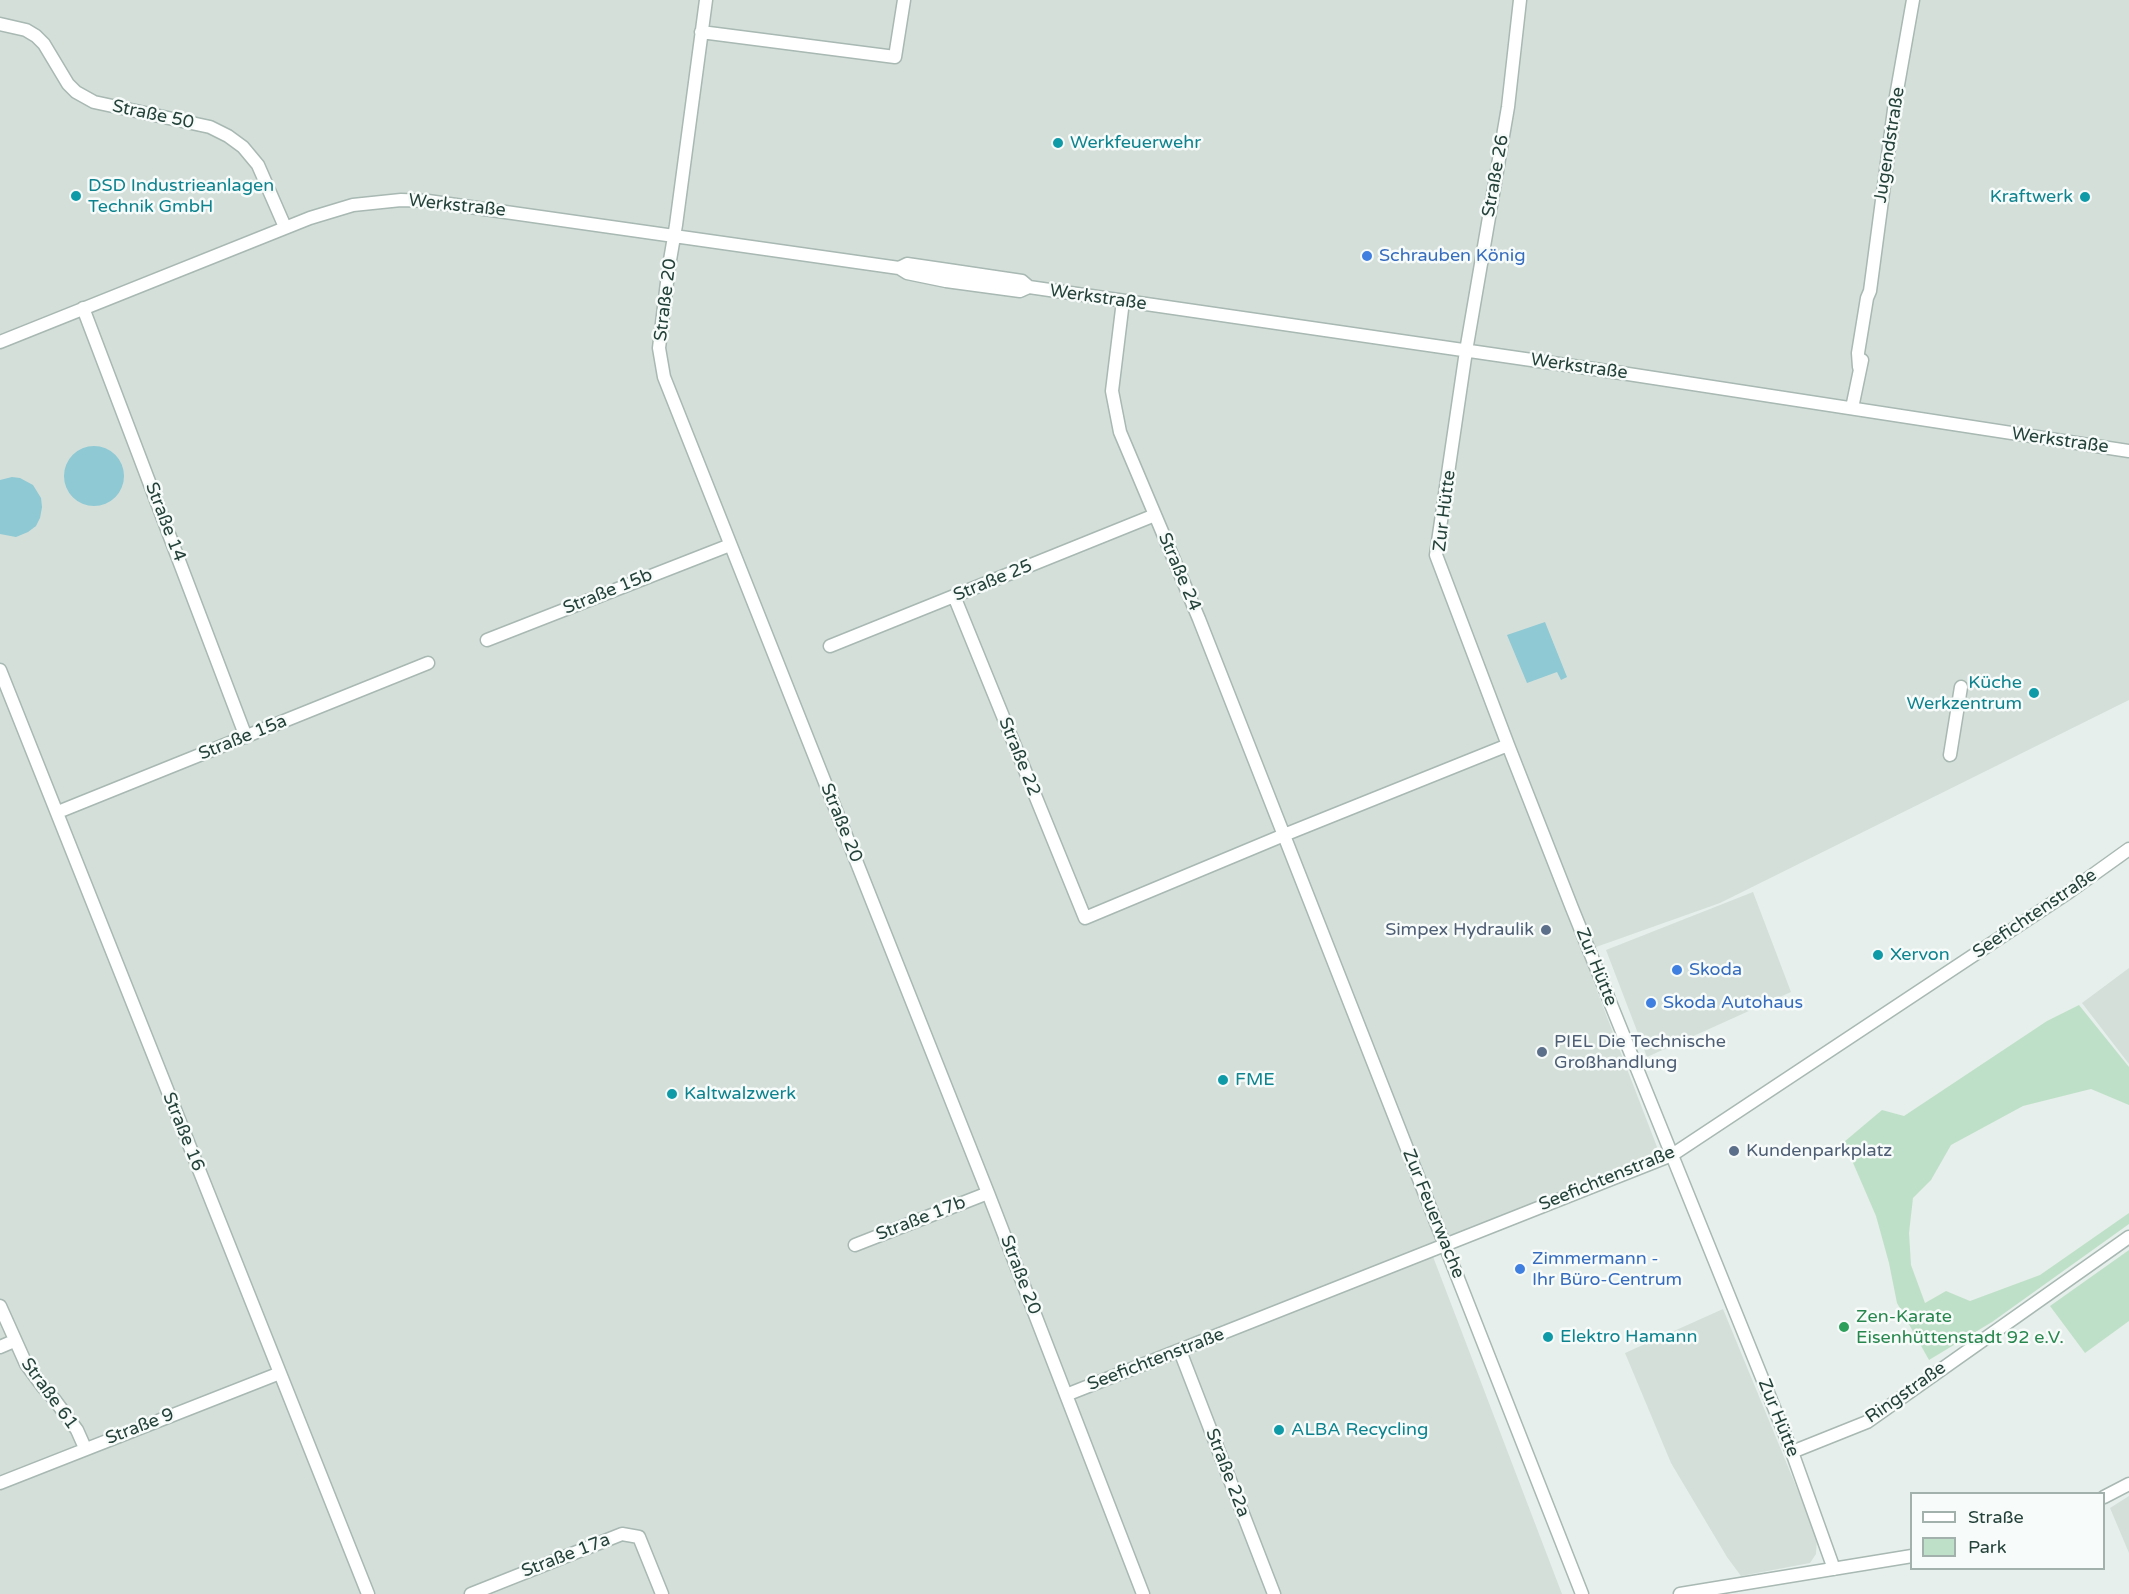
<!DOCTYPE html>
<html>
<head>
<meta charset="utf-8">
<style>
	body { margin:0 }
	#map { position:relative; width:2129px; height:1594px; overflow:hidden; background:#e6efeb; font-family:"Varela Round",sans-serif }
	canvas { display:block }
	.legend { position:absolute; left:1910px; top:1492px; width:195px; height:78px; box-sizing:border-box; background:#f7fbf9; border:2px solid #a3b1ad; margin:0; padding:8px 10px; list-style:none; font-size:18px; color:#24423a }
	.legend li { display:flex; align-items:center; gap:12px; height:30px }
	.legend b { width:30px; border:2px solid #a3b1ad }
</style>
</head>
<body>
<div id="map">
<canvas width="2129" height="1594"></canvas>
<ul class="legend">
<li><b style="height:8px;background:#fff"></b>Straße</li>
<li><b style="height:16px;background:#bfe0c8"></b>Park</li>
</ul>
</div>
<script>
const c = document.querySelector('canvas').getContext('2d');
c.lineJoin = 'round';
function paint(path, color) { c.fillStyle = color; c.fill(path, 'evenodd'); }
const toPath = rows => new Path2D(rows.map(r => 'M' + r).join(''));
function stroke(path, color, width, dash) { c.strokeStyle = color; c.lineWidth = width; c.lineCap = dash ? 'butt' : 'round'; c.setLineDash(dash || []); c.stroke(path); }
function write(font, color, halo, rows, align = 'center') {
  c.font = font + ' "Varela Round",sans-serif'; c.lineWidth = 5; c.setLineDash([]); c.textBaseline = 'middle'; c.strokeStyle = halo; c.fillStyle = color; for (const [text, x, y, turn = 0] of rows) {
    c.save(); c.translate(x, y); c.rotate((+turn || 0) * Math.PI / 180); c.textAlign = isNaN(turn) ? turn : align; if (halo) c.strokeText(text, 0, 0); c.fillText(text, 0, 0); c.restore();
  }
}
paint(toPath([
	[0,0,2129,0,2129,700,1720,903,1582,952,1664,1165,1432,1254,1562,1594,0,1594],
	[1753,892,1791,992,1647,1057,1606,950],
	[2129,968,2129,1064,2082,1003],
	[1723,1309,1817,1537,1816,1554,1810,1563,1741,1576,1727,1557,1671,1463,1625,1353],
	[2129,1496,2129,1553,2110,1508]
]), '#d4dfda');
paint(toPath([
	[2079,1005,2129,1067,2129,1105,2091,1089,2023,1106,1951,1145,1931,1180,1913,1198,1909,1233,1911,1265,1925,1303,1946,1291,1970,1301,2040,1275,2129,1213,2129,1224,1992,1322,1929,1360,1897,1303,1889,1263,1876,1216,1844,1142,1882,1110,1904,1116,2047,1021],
	[2129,1250,2129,1321,2085,1353,2050,1306]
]), '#bfe0c8');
paint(toPath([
	'64 476a30 30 0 1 1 60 0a30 30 0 1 1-60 0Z',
	[12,477,20,478,33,485,41,498,42,507,40,518,36,526,28,532,16,537,0,534,0,480],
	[1545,622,1567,677,1561,680,1557,672,1527,683,1507,635]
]), '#8ec9d4');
const minor = toPath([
	[706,0,676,225,669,266,659,348,664,377,988,1193,1143,1594],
	[1520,0,1508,107,1466,351,1436,555,1508,745,1572,908,1792,1452,1834,1569],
	[0,24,26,30,36,36,44,44,68,84,76,92,94,102,210,127,228,136,243,147,258,165,285,227],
	[701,32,895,57,904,0],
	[899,268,907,264,948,270,1022,281,1029,287],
	[1123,301,1112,391,1120,432,1199,619,1582,1594],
	[83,308,246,737],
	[0,342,310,218,353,205,401,200,428,201,899,268,907,273,946,281,1020,291,1029,287,1628,374,2129,451],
	[1859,367,1858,353,1867,298,1870,291,1895,102,1913,0],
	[1852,408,1862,360],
	[954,596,1085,918,1284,835,1508,745],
	[487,640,730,545],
	[830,646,1155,515],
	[0,670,368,1594],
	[1950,755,1961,687],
	[58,812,428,663],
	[855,1245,988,1193],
	[0,1306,26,1364,43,1387,54,1399,77,1430,85,1448],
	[0,1347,14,1341],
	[1180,1351,1274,1594],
	[1066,1395,1672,1155,2069,892,2129,849],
	[1792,1452,1867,1422,2129,1237],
	[0,1483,280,1373],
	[2104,1497,2129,1484],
	[471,1594,622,1534,639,1537,662,1594],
	[1680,1594,1912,1556]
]);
stroke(minor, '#a8b8b2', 15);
stroke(minor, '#fff', 12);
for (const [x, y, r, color] of [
	[1058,143,6,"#0f9aa8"],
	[76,196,6,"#0f9aa8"],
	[2085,197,6,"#0f9aa8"],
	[1367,256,6,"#3f7fe0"],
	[2034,693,6,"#0f9aa8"],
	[1546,930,6,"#5c6f8a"],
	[1878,955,6,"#0f9aa8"],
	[1677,970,6,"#3f7fe0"],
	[1651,1003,6,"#3f7fe0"],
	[1542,1052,6,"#5c6f8a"],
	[1223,1080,6,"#0f9aa8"],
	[672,1094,6,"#0f9aa8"],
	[1734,1151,6,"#5c6f8a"],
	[1520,1269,6,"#3f7fe0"],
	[1844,1327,6,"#2e9e5b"],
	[1548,1337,6,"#0f9aa8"],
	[1279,1430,6,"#0f9aa8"]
]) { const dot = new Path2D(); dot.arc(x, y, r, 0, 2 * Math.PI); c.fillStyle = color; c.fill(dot); stroke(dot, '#f7fbf9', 2); }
write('18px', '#24423a', '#f7fbf9', [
	["Straße 50",153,115,12],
	["Jugendstraße",1890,145,-81],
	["Straße 26",1496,176,-80],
	["Werkstraße",457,206,6],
	["Werkstraße",1098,298,8],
	["Straße 20",666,300,-83],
	["Werkstraße",1579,367,8],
	["Werkstraße",2060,441,8],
	["Zur Hütte",1445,511,-83],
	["Straße 14",165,522,69],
	["Straße 24",1179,572,67],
	["Straße 25",993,581,-22],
	["Straße 15b",608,592,-22],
	["Straße 15a",243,738,-22],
	["Straße 22",1019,757,68],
	["Straße 20",841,823,68],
	["Seefichtenstraße",2035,914,-34],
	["Zur Hütte",1596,967,68],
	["Straße 16",183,1132,68],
	["Seefichtenstraße",1607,1179,-22],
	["Zur Feuerwache",1433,1214,68],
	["Straße 17b",921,1219,-21],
	["Straße 20",1020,1275,69],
	["Seefichtenstraße",1156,1360,-21],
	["Ringstraße",1906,1393,-35],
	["Straße 61",49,1394,54],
	["Zur Hütte",1778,1418,68],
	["Straße 9",140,1427,-21],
	["Straße 22a",1227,1473,69],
	["Straße 17a",566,1556,-21]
]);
write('18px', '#0d838f', '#f7fbf9', [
	["Werkfeuerwehr",1070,143],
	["DSD Industrieanlagen",88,186],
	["Technik GmbH",88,207],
	["Kraftwerk",2073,197,"right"],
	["Küche",2022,683,"right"],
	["Werkzentrum",2022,704,"right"],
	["Xervon",1890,955],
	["FME",1235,1080],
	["Kaltwalzwerk",684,1094],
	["Elektro Hamann",1560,1337],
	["ALBA Recycling",1291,1430]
], 'left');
write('18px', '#366cbe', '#f7fbf9', [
	["Schrauben König",1379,256],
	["Skoda",1689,970],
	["Skoda Autohaus",1663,1003],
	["Zimmermann -",1532,1259],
	["Ihr Büro-Centrum",1532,1280]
], 'left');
write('18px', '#4e5e75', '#f7fbf9', [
	["Simpex Hydraulik",1534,930,"right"],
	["PIEL Die Technische",1554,1042],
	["Großhandlung",1554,1063],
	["Kundenparkplatz",1746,1151]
], 'left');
write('18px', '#27864d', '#f7fbf9', [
	["Zen-Karate",1856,1317],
	["Eisenhüttenstadt 92 e.V.",1856,1338]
], 'left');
</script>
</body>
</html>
